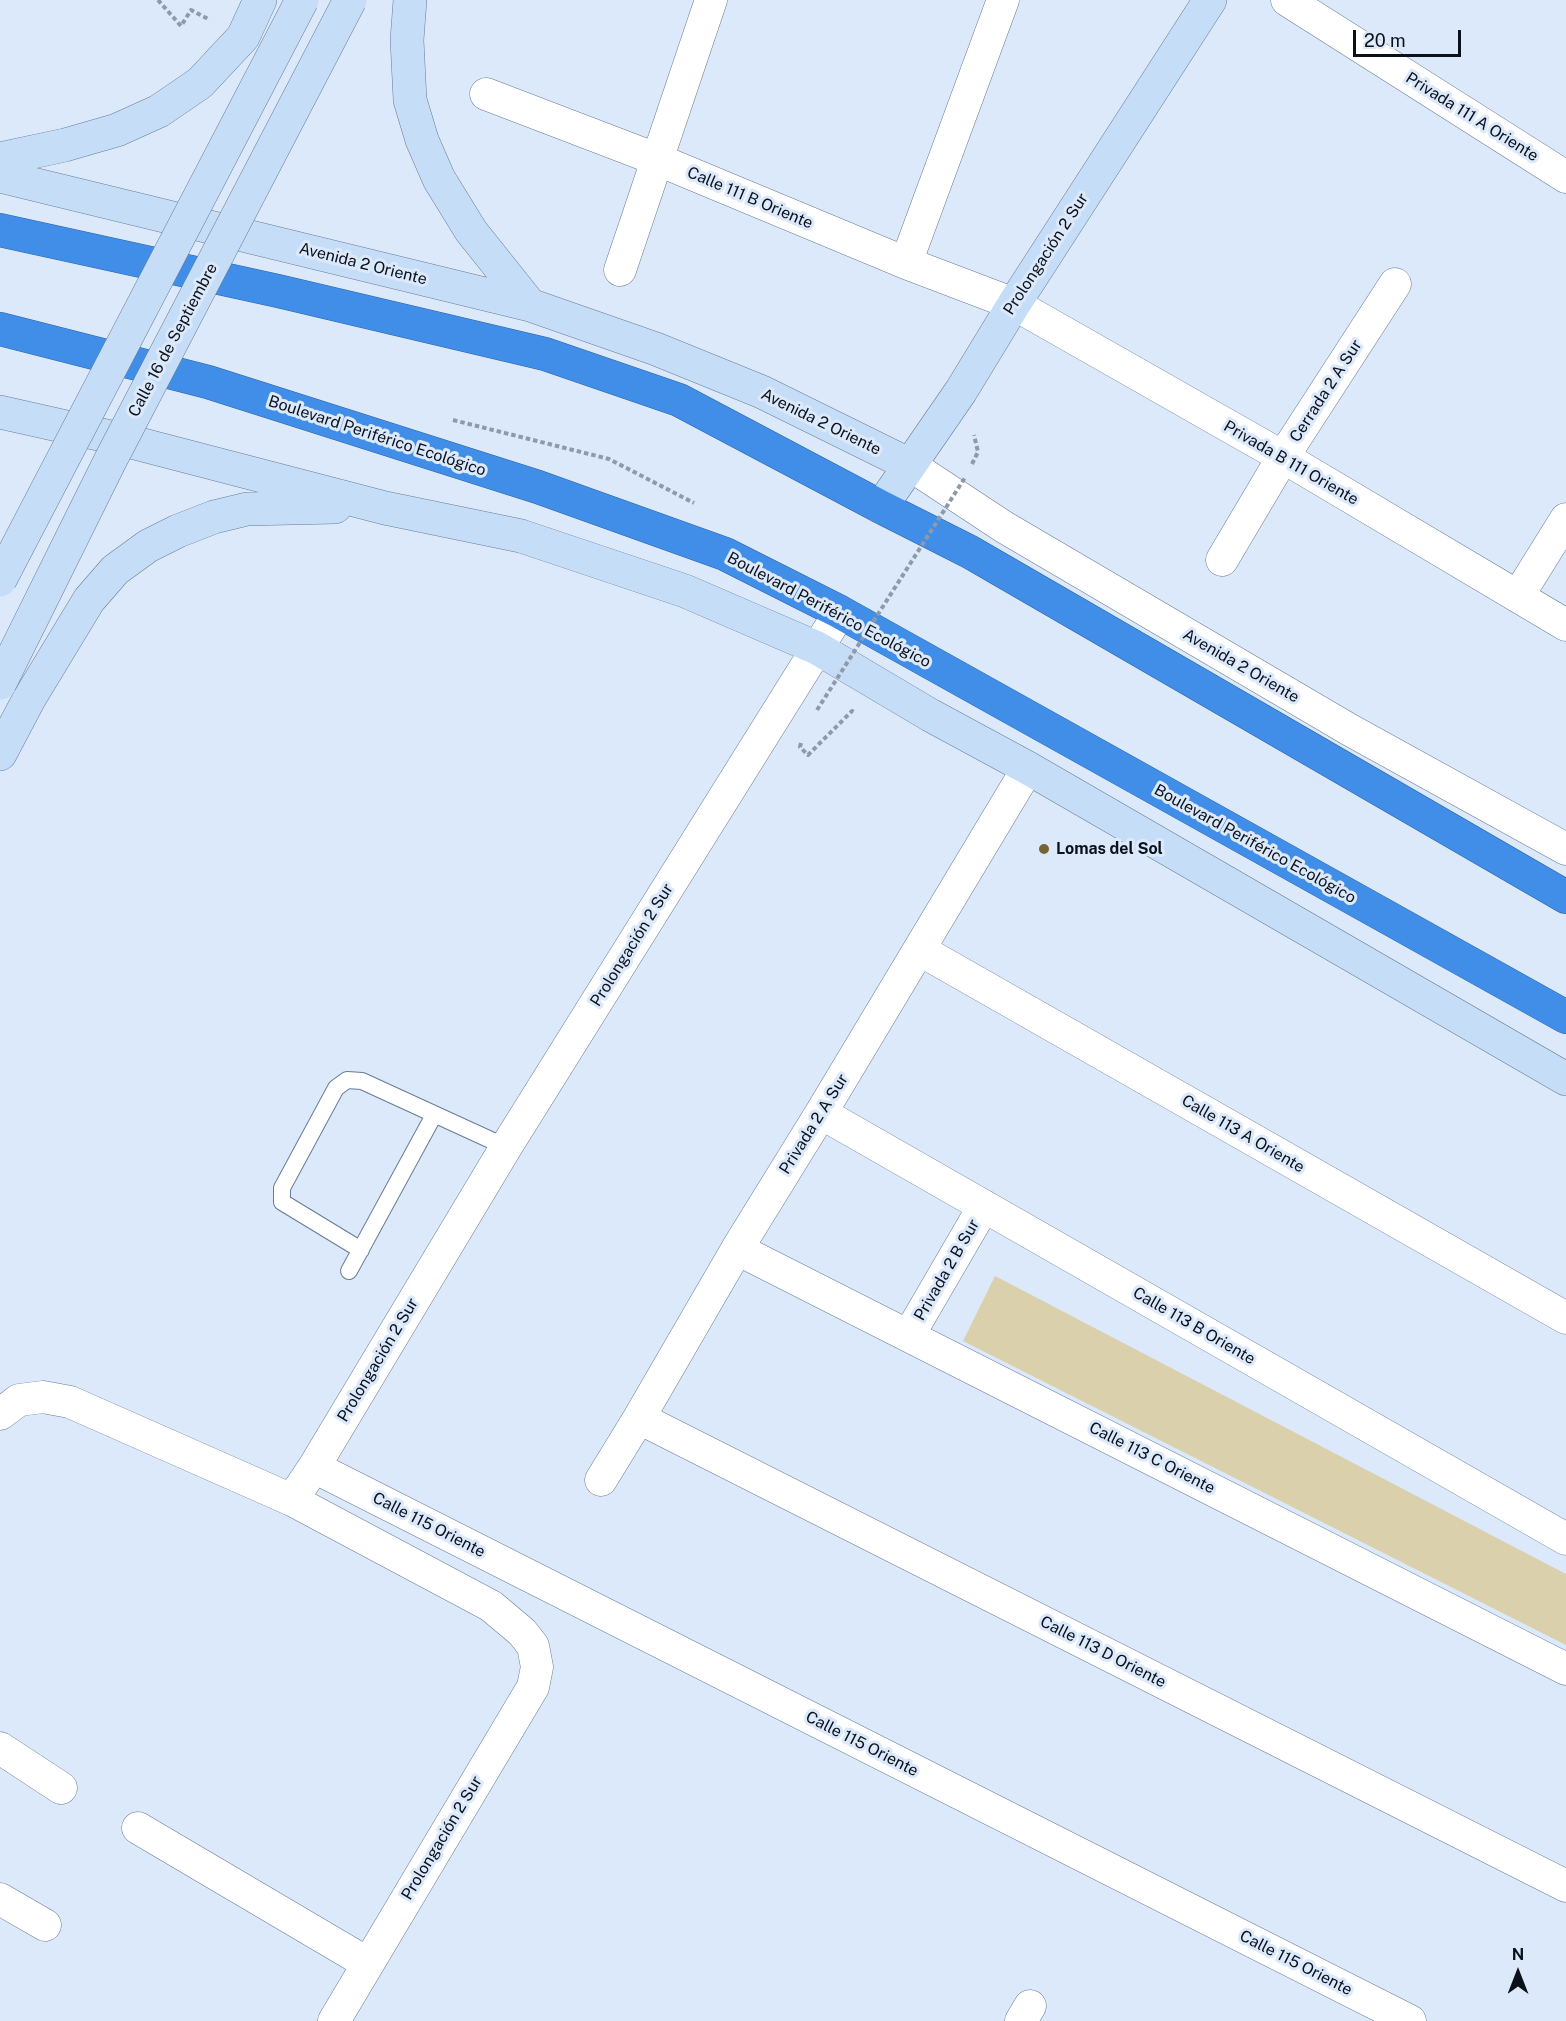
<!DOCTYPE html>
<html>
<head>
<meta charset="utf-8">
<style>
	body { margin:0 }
	#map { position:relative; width:1566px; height:2021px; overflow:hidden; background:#dce9fb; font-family:"Public Sans",sans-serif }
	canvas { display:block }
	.north { position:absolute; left:1488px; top:1943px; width:60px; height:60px; -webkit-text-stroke:4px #dce9fb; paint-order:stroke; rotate:0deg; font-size:16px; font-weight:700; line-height:24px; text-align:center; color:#0a111b }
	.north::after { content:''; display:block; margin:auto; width:21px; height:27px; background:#0a111b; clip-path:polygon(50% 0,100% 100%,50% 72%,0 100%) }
	.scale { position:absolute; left:1353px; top:30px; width:108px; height:27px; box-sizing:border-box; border:3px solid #0a111b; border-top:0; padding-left:8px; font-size:18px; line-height:21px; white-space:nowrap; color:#0a111b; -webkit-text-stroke:4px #dce9fb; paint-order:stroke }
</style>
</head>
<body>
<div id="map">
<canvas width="1566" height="2021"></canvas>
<div class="north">N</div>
<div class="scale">20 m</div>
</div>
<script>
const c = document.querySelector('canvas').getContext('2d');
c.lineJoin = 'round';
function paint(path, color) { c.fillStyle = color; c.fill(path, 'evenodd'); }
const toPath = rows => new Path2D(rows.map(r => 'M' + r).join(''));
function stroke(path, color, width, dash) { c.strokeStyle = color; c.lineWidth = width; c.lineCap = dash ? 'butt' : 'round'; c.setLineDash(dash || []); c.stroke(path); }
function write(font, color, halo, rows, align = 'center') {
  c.font = font + ' "Public Sans",sans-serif'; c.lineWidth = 6; c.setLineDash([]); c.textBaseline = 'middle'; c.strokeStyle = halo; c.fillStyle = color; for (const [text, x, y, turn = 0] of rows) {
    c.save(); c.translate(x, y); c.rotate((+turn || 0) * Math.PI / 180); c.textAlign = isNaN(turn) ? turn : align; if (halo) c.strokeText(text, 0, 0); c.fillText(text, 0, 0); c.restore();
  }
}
paint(toPath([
	[995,1276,1566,1574,1566,1645,963,1341]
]), '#dbd0ac');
const lane = toPath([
	[361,1250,282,1202,282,1188,336,1088,347,1080,362,1081,506,1147],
	[349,1271,434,1115]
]);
const street = toPath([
	[1287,0,1566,177],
	[486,94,656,159,906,263,1014,304,1283,457,1566,625],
	[906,263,1003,0],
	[620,270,711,0],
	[910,465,1004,527,1350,730,1566,849],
	[1222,560,1283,457,1395,284],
	[1518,596,1566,519],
	[920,950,1566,1318],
	[821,1113,1566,1539],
	[737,1249,1566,1669],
	[909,1335,984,1206],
	[0,1414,19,1400,43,1397,70,1402,292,1500,491,1606,522,1632,533,1646,537,1667,533,1687,334,2021],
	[639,1418,1566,1886],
	[314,1467,1410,2021],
	[601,1480,639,1418,737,1249,821,1113,1028,768],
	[292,1500,314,1467,506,1147,840,612],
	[0,1748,61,1788],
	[138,1828,367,1963],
	[0,1899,45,1925],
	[1021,2021,1030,2006]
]);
const secondary = toPath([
	[410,0,407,40,410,100,422,140,439,179,471,231,530,305],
	[0,159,65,145,117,130,159,111,200,83,243,37,260,0],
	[0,176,530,305,656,349,762,392,910,465],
	[0,412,120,439,385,508,521,536,685,591,817,648,930,715,1028,768,1566,1079],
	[881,507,961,391,1014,304,1210,0],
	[0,754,29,699,89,600,115,570,148,546,178,531,214,517,247,509,335,507]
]);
const highway = toPath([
	[0,230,278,291,545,354,679,400,881,507,970,552,1566,897],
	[0,329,208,382,538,487,725,554,840,612,1566,1017]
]);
stroke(lane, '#677c95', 18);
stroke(street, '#677c95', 33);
stroke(secondary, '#677c95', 34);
stroke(highway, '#2d62a0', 34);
stroke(toPath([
	[158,0,181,26,191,10,210,20],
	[453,420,609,459,694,503],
	[972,464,978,452,974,435],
	[801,743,800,747,808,755,852,711,854,712]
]), '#8f9aa9', 4, [4.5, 3]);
stroke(lane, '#fff', 16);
stroke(street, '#fff', 32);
stroke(secondary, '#c6ddf8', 33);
stroke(highway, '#408ee7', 33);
const secondaryBridge = toPath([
	[0,580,302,0],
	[0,683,110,461,350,0]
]);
stroke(secondaryBridge, '#677c95', 34, []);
stroke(toPath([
	[817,710,966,476]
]), '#8f9aa9', 4, [4.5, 3]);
stroke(secondaryBridge, '#c6ddf8', 33);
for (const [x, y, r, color] of [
	[1044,849,6,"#746432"]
]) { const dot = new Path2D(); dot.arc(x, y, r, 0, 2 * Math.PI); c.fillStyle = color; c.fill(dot); stroke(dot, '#dce9fb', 2); }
write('16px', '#0a111b', '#dce9fb', [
	["Privada 111 A Oriente",1472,117,32],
	["Calle 111 B Oriente",750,198,23],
	["Prolongación 2 Sur",1046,254,-57],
	["Avenida 2 Oriente",363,264,14],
	["Calle 16 de Septiembre",173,340,-62],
	["Cerrada 2 A Sur",1326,391,-57],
	["Avenida 2 Oriente",821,422,26],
	["Boulevard Periférico Ecológico",377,436,18],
	["Privada B 111 Oriente",1291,463,30],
	["Boulevard Periférico Ecológico",829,610,28],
	["Avenida 2 Oriente",1241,666,30],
	["Boulevard Periférico Ecológico",1255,844,29],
	["Prolongación 2 Sur",632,945,-58],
	["Privada 2 A Sur",814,1124,-58],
	["Calle 113 A Oriente",1243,1134,30],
	["Privada 2 B Sur",947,1270,-60],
	["Calle 113 B Oriente",1194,1326,30],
	["Prolongación 2 Sur",378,1360,-59],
	["Calle 113 C Oriente",1152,1458,27],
	["Calle 115 Oriente",429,1525,27],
	["Calle 113 D Oriente",1103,1652,27],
	["Calle 115 Oriente",862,1744,27],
	["Prolongación 2 Sur",442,1838,-59],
	["Calle 115 Oriente",1296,1963,27]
]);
write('bold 16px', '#0a111b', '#dce9fb', [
	["Lomas del Sol",1056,849]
], 'left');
</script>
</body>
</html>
